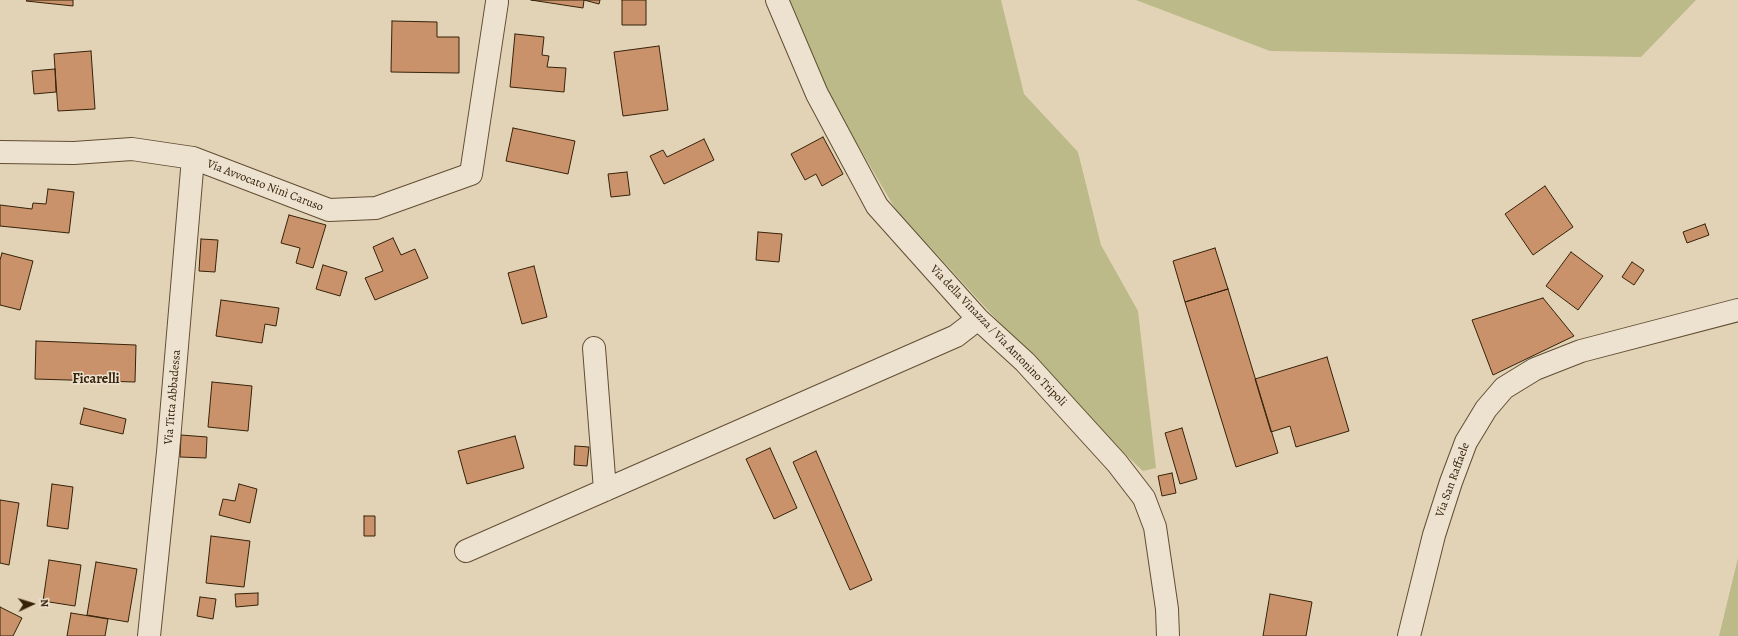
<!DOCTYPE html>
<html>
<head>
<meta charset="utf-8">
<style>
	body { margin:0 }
	#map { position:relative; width:1738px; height:636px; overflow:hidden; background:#e3d3b6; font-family:Alegreya,serif }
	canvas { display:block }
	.north { position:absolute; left:12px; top:584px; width:40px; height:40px; -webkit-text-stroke:3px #ede2d0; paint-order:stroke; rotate:86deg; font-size:11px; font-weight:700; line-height:16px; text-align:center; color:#352209 }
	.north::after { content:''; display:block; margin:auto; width:14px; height:18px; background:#352209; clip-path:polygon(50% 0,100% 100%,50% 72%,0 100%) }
</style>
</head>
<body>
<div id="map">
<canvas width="1738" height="636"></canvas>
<div class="north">N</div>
</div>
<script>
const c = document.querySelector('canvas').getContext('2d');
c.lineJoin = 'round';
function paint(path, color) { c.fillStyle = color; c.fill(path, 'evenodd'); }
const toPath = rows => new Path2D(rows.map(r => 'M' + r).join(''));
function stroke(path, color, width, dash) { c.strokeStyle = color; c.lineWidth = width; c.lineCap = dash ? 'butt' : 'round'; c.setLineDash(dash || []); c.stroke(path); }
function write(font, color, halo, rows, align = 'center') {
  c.font = font + ' Alegreya,serif'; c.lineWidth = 3; c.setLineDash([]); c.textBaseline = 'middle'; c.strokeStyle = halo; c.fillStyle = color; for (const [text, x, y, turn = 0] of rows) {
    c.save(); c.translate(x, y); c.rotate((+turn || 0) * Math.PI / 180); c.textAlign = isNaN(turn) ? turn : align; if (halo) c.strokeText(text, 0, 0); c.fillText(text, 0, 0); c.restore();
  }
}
paint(toPath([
	[788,0,1001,0,1024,94,1078,152,1101,245,1138,311,1156,468,1143,471,1087,418,896,210,826,91],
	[1136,0,1696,0,1641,57,1270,51],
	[1738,558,1738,636,1719,636]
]), '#bbba88');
const building = toPath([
	[27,0,73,0,73,6,26,1,27,0],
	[531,0,600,0,599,4,584,0,583,8,531,0],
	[622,0,646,0,646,25,622,25,622,0],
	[392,21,437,22,437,37,459,37,459,73,391,72,392,21],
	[515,34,544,37,542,55,549,56,547,67,566,68,564,92,510,87,515,34],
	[659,46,668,110,623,116,614,52,659,46],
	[91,51,95,109,58,111,54,54,91,51],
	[55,69,56,92,34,94,32,71,55,69],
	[513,128,575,141,568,174,506,161,513,128],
	[823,137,843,174,822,186,816,174,805,180,791,154,823,137],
	[704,139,714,160,664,184,650,156,663,150,667,157,704,139],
	[627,172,630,195,611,197,608,174,627,172],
	[1545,186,1573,227,1533,255,1505,214,1545,186],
	[48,189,74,192,69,233,0,226,0,205,32,209,33,203,46,204,48,189],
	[289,215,326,225,313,268,296,263,300,248,281,243,289,215],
	[1705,224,1709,235,1687,243,1683,232,1705,224],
	[758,232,782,234,779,262,756,260,758,232],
	[393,238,401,255,415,249,428,278,375,300,365,278,383,271,373,247,393,238],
	[201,239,218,240,215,272,199,271,201,239],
	[1215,248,1228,289,1185,302,1173,261,1215,248],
	[1571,252,1603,276,1578,310,1546,286,1571,252],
	[2,253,33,261,20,310,0,305,0,260,2,253],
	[1632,262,1644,270,1634,285,1622,277,1632,262],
	[323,265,347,272,340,296,316,289,323,265],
	[534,266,547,317,522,324,508,273,534,266],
	[1228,289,1278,453,1236,467,1185,302,1228,289],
	[1543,298,1574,336,1493,375,1472,320,1543,298],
	[221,300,279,308,276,326,265,324,262,343,216,336,221,300],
	[36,341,136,345,135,382,35,379,36,341],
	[1327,357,1349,431,1296,447,1290,426,1271,432,1255,379,1327,357],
	[212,382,252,386,248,431,208,427,212,382],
	[84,408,126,419,123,434,80,424,84,408],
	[1182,428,1197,479,1180,484,1165,433,1182,428],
	[181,435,207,437,206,458,180,457,181,435],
	[515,436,524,468,467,484,458,451,515,436],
	[575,446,589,447,587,466,574,465,575,446],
	[770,448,797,508,774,519,746,459,770,448],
	[816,451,872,580,850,590,793,462,816,451],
	[1172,473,1176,493,1162,496,1158,476,1172,473],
	[52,484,73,487,68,529,47,526,52,484],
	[239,484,257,489,250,523,219,515,223,499,235,501,239,484],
	[0,500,19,503,9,565,0,563,0,500],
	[364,516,375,516,375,536,364,536,364,516],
	[211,536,250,541,244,587,206,583,211,536],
	[49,560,81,565,75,606,43,601,49,560],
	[96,562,137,569,128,622,87,615,96,562],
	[258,593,258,605,236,607,235,594,258,593],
	[1270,594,1312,602,1306,636,1263,636,1270,594],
	[200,597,216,599,213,619,197,616,200,597],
	[0,607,22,618,13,636,0,636,0,607],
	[71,613,108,619,105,636,67,636,71,613]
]);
paint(building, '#ca926b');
stroke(building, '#352209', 1);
const minor = toPath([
	[777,0,817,94,877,206,978,319,1025,362,1117,463,1144,498,1155,527,1167,609,1168,636],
	[0,152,74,153,132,149,193,158,329,210,376,208,471,174,497,2],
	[594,348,605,490],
	[466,551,956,336,978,319],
	[149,636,168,452,193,158],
	[1409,636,1434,535,1451,482,1466,442,1486,409,1504,388,1535,369,1581,351,1738,310]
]);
stroke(minor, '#604e34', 24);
stroke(minor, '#ede2d0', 22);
write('12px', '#352209', '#ede2d0', [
	["Via Avvocato Ninì Caruso",265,186,21],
	["Via della Vinazza / Via Antonino Tripoli",998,336,46],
	["Via Titta Abbadessa",173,397,-85],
	["Via San Raffaele",1453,480,-70]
]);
write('bold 14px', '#352209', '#ede2d0', [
	["Ficarelli",96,380]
]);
</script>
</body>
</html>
